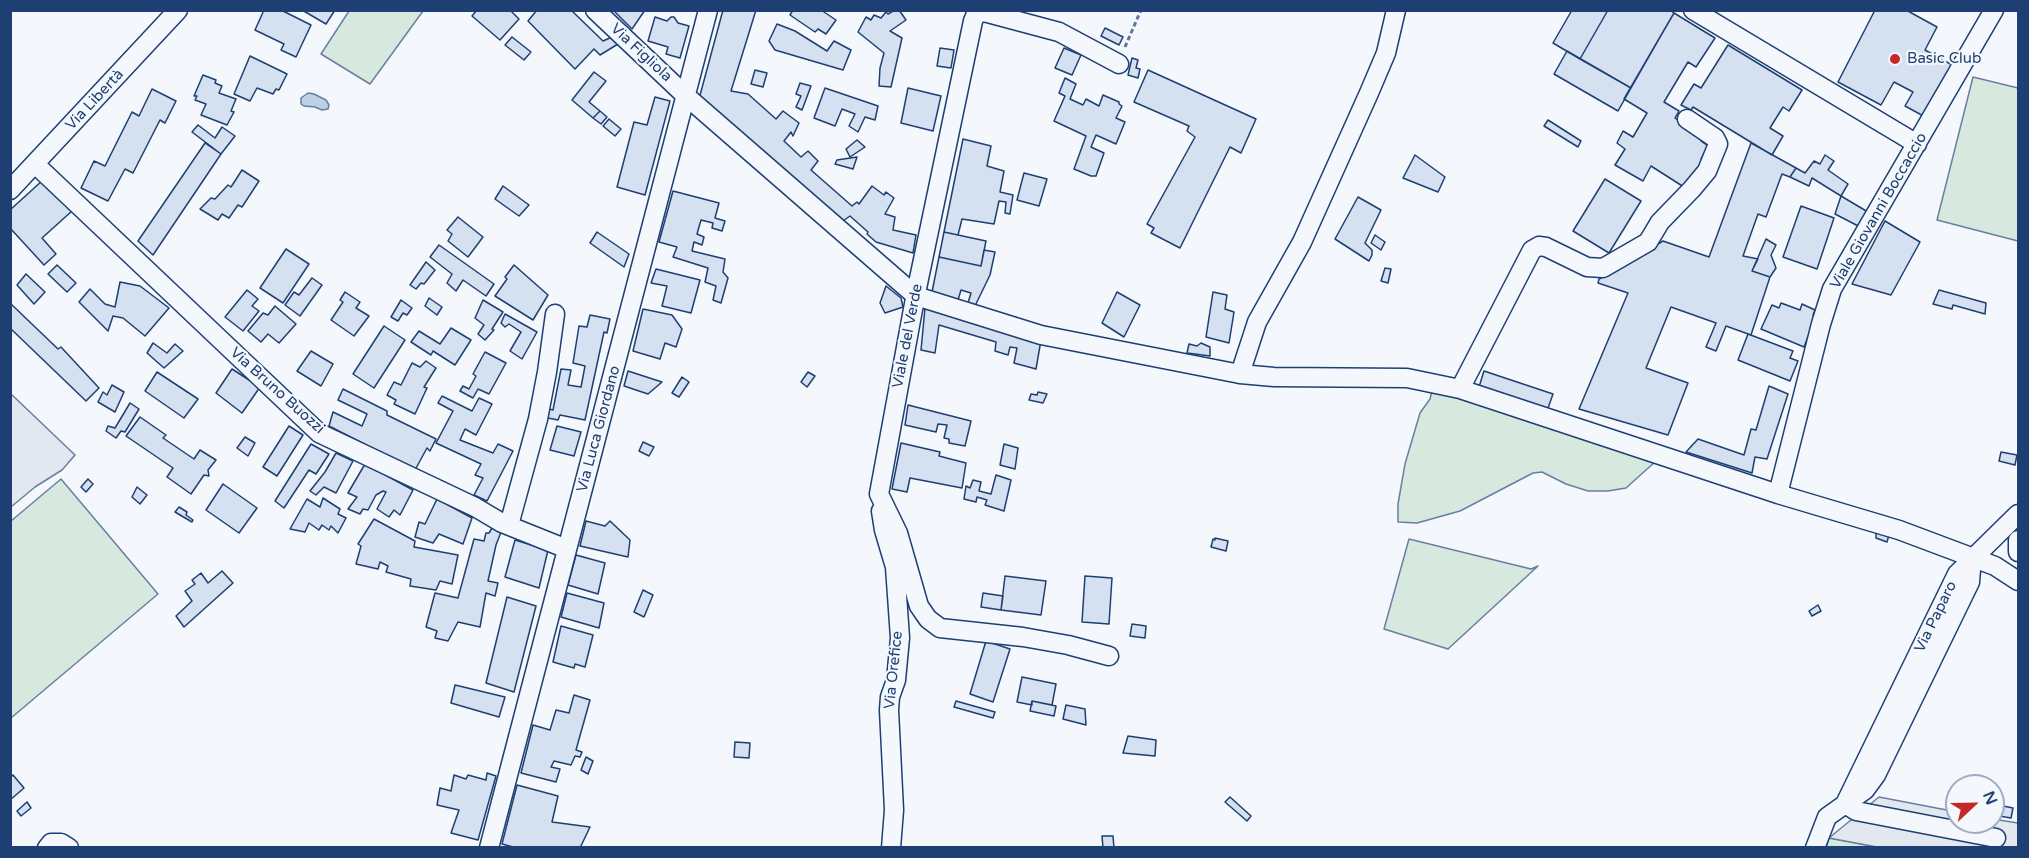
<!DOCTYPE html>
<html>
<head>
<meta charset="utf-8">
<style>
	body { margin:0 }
	#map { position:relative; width:2029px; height:858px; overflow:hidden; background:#f4f7fb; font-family:"Varela Round",sans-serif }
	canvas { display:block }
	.frame { position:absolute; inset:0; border:12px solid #1d3f73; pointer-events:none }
	.north { position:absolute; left:1945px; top:774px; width:60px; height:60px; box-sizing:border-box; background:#f4f7fb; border:2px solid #9eadc5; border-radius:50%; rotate:68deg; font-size:16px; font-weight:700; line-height:24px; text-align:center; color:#1d3f73 }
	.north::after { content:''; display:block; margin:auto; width:21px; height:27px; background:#c62828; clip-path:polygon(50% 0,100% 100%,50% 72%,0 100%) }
</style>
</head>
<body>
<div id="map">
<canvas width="2029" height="858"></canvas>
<div class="frame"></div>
<div class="north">N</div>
</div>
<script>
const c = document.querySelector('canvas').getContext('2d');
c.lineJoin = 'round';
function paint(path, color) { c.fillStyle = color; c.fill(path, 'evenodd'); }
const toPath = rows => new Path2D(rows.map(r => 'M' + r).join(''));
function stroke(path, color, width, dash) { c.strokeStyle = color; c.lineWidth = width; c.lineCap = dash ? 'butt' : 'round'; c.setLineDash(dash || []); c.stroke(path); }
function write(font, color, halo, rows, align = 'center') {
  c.font = font + ' "Varela Round",sans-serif'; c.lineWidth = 4.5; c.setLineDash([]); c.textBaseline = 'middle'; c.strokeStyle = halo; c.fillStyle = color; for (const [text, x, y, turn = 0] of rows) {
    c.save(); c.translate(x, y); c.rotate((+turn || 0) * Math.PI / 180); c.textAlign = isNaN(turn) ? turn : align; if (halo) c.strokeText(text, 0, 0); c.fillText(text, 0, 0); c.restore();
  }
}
const green = toPath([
	[349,11,423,11,370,84,321,54,349,11],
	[1973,77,2018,88,2018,241,1937,220,1973,77],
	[1432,391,1499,410,1656,461,1626,488,1608,491,1588,491,1566,484,1542,472,1533,473,1460,511,1417,523,1398,522,1398,504,1405,464,1420,413,1430,399,1432,391],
	[61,479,158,594,11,718,11,521,61,479],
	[1409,539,1531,569,1538,566,1448,649,1384,629,1409,539],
	[1829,838,1877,847,1826,848,1829,838]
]);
paint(green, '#d7e8df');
stroke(green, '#687fa3', 1.5);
const parking = toPath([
	[10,393,75,455,62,470,35,487,11,507,10,393],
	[1879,797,1957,812,1957,822,1993,822,1993,819,2018,823,2018,847,1877,847,1829,838,1879,797]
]);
paint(parking, '#e3e8f0');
stroke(parking, '#687fa3', 1.5);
const water = toPath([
	[308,93,314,94,326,100,329,105,328,109,322,110,315,107,304,106,301,104,301,98,308,93]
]);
paint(water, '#bed0e5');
stroke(water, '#687fa3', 1.5);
const building = toPath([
	[264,10,281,10,311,25,296,57,281,50,284,44,255,30,264,10],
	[302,10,335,10,326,24,302,10],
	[477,10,510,10,519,19,500,40,472,16,477,10],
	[537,10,571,10,603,41,612,37,618,44,600,55,594,49,575,69,528,21,537,10],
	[613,10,645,10,632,29,613,10],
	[723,10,756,10,731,91,748,94,776,119,783,111,799,123,793,136,791,132,784,141,801,157,808,151,818,161,811,170,852,206,857,202,859,204,872,186,884,195,886,192,894,198,885,214,895,217,893,230,916,235,913,253,876,242,867,234,868,232,850,216,843,221,791,175,699,99,723,10],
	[793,10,821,10,836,20,826,34,818,29,815,32,790,15,793,10],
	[895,10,899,10,906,20,890,31,902,38,891,87,879,86,880,68,884,53,858,32,866,17,871,20,874,15,881,18,886,12,888,14,895,10],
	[1572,10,1608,10,1580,59,1553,43,1572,10],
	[1608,10,1670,10,1674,13,1631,88,1580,59,1608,10],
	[1875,10,1906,10,1937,27,1925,50,1956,67,1929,119,1905,106,1913,92,1894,82,1881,105,1838,82,1875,10],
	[1674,13,1715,38,1696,67,1688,62,1664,102,1679,111,1675,118,1703,138,1701,141,1708,146,1701,159,1704,161,1687,189,1651,166,1643,181,1615,165,1625,149,1617,143,1623,131,1633,137,1647,113,1624,99,1674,13],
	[655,17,667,21,671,17,674,17,678,23,689,26,680,58,666,54,668,47,648,41,655,17],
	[777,24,795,31,827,51,834,41,851,50,843,70,775,50,769,41,777,24],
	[1105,28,1123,37,1119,45,1101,36,1105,28],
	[512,37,531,52,524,60,505,45,512,37],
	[1728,45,1802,90,1789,111,1783,107,1770,128,1783,136,1772,155,1693,107,1691,110,1681,105,1694,84,1701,88,1728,45],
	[940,48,954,50,951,68,937,66,940,48],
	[1064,48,1081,55,1072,75,1055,68,1064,48],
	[1567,51,1631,88,1618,111,1554,74,1567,51],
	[250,56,287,74,279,90,276,89,273,94,257,88,250,101,234,94,250,56],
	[1132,58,1138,60,1136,68,1140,69,1138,78,1128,75,1132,58],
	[755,70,767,73,763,87,751,84,755,70],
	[1148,70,1256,119,1241,153,1230,147,1180,248,1151,233,1154,228,1147,224,1195,137,1187,131,1189,126,1134,102,1148,70],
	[594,72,606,81,589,102,600,111,593,118,572,100,594,72],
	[203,75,216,80,215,83,222,86,219,93,236,99,231,111,234,112,227,125,201,115,206,104,195,100,197,96,194,96,203,75],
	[1065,78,1076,84,1070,99,1083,105,1086,99,1099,106,1103,95,1119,102,1119,104,1122,106,1116,118,1125,122,1116,144,1096,135,1091,147,1104,153,1096,176,1091,176,1074,169,1086,136,1054,121,1065,96,1059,93,1065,78],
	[800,83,811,86,802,110,796,107,801,96,796,94,800,83],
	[825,88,878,106,875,120,865,117,858,132,849,126,855,114,842,109,835,126,814,118,825,88],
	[908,88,941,96,933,131,901,123,908,88],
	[152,89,176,101,165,123,160,120,133,173,125,169,108,201,81,188,94,161,105,166,132,112,139,116,152,89],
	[655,97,670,101,645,195,617,187,634,122,647,125,655,97],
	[600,111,607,117,601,124,593,118,600,111],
	[609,119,621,129,615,136,603,126,609,119],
	[1548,120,1581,141,1578,147,1544,126,1548,120],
	[198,125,215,138,222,127,235,136,221,154,192,132,198,125],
	[963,139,991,146,987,166,1004,171,1000,192,1013,195,1010,214,1005,213,1006,202,999,201,994,224,962,219,958,235,944,232,963,139],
	[857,140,865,147,850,157,846,149,857,140],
	[205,143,221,154,153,255,138,241,205,143],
	[1751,143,1796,168,1790,177,1782,174,1766,217,1758,214,1743,256,1758,259,1752,271,1770,277,1751,335,1726,326,1716,351,1706,347,1716,323,1671,307,1646,368,1688,383,1668,435,1579,409,1628,293,1598,283,1599,279,1663,241,1709,257,1751,143],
	[1415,155,1445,177,1438,192,1403,178,1415,155],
	[1825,155,1834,161,1828,170,1848,184,1841,196,1812,178,1809,186,1790,177,1796,168,1805,173,1814,161,1820,164,1825,155],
	[857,157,853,169,835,164,837,160,857,157],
	[242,170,259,181,242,207,238,205,229,218,222,214,218,220,200,209,211,198,215,199,228,185,231,187,242,170],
	[1024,173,1047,179,1039,206,1017,200,1024,173],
	[1605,179,1641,201,1609,253,1573,231,1605,179],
	[43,180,72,211,42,238,56,254,44,265,10,228,10,210,43,180],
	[503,186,529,205,519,216,495,199,503,186],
	[673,191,719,203,715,218,725,221,722,231,712,228,713,223,701,220,697,234,704,237,702,245,694,242,692,251,725,259,723,272,728,278,721,303,713,300,716,286,705,282,708,268,673,257,677,247,659,242,673,191],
	[1841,196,1873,215,1864,229,1835,214,1841,196],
	[1358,197,1381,210,1365,243,1372,250,1372,255,1369,261,1335,239,1358,197],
	[1801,206,1834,218,1817,269,1783,257,1801,206],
	[458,217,483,237,468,257,448,241,452,234,447,230,458,217],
	[1885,221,1920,242,1891,295,1852,284,1885,221],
	[597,232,629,254,624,267,590,243,597,232],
	[944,232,986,241,981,266,939,257,944,232],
	[1375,235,1385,242,1381,250,1371,243,1375,235],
	[1766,239,1776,245,1771,255,1776,268,1770,277,1752,271,1766,239],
	[439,245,494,284,486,296,463,280,456,291,447,283,452,274,430,257,439,245],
	[286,249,309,264,283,303,260,288,286,249],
	[984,250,995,252,990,275,975,306,968,303,971,293,961,290,958,300,932,292,939,257,981,266,984,250],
	[426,262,435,270,424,284,421,283,416,289,410,285,426,262],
	[57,265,76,283,67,292,48,274,57,265],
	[514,265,548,295,533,320,495,296,507,279,505,277,514,265],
	[1385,268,1391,269,1388,283,1381,281,1385,268],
	[656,269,700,280,691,313,662,306,667,286,651,283,656,269],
	[26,274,45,292,34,304,17,285,26,274],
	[312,278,322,285,300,316,285,305,294,292,299,295,312,278],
	[120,282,140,286,169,308,145,336,123,318,113,316,108,331,79,302,90,289,105,304,115,307,120,282],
	[886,286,901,298,903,307,885,313,880,303,886,286],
	[247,290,258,299,252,306,259,311,243,331,225,317,247,290],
	[1939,290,1986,303,1985,314,1953,305,1952,309,1933,304,1939,290],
	[345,292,360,302,356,308,369,316,354,336,331,320,343,302,340,300,345,292],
	[1117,292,1140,305,1124,337,1102,323,1117,292],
	[1213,292,1227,295,1225,309,1234,312,1229,343,1206,337,1213,292],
	[429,298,442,307,437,315,425,306,429,298],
	[401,300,412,308,407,315,403,313,398,321,391,317,401,300],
	[483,300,503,312,492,329,494,330,485,340,478,334,484,325,475,318,483,300],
	[10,303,58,349,61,347,99,388,86,401,10,328,10,303],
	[1781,303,1800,310,1802,304,1815,310,1813,315,1816,316,1804,347,1761,329,1772,305,1779,308,1781,303],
	[275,306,296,324,279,343,268,334,261,342,248,331,263,313,268,315,275,306],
	[925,308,1041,340,1036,369,1014,363,1017,348,1010,347,1008,355,995,351,996,342,939,325,935,353,921,350,925,308],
	[643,309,672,315,682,329,676,347,665,343,660,359,633,351,643,309],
	[505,314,537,332,522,359,510,351,521,332,509,324,505,327,501,323,505,314],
	[590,315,610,319,607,333,604,332,585,420,560,415,558,420,548,418,549,409,553,410,561,369,571,370,568,385,581,387,585,366,573,363,579,326,587,327,590,315],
	[384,326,405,340,374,388,353,374,384,326],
	[451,328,471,340,455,365,433,351,431,355,411,342,419,331,440,344,451,328],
	[1748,334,1793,351,1790,358,1798,361,1790,381,1738,360,1748,334],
	[153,343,167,353,175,344,183,351,164,368,147,353,153,343],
	[1201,343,1210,347,1210,356,1187,353,1189,344,1197,346,1201,343],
	[311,351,333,364,321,386,297,371,311,351],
	[485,352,506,363,489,394,478,389,473,398,460,391,463,386,469,389,476,376,473,374,485,352],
	[426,361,436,368,424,387,427,388,415,414,394,404,396,400,387,395,394,382,401,385,412,363,420,367,426,361],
	[232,369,260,387,242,413,216,393,232,369],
	[628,371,662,382,648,394,624,386,628,371],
	[1484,371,1553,394,1547,411,1479,387,1484,371],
	[157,372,198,399,184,418,145,391,157,372],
	[808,372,815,376,807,387,801,382,808,372],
	[682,377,689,382,679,397,672,393,682,377],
	[112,385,124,392,115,412,98,402,103,392,107,395,112,385],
	[1769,386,1788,394,1767,459,1755,457,1752,473,1686,452,1698,439,1744,455,1751,429,1756,430,1769,386],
	[343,389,387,411,387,415,436,439,430,451,427,448,415,470,329,426,333,412,362,426,367,414,338,400,343,389],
	[1038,392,1047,394,1043,403,1029,400,1031,394,1037,395,1038,392],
	[442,396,472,411,479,398,492,404,476,435,465,429,460,440,493,453,498,444,513,451,487,501,474,495,483,478,475,475,481,464,436,443,453,411,438,403,442,396],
	[130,403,139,409,125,432,121,431,116,438,106,431,108,426,115,428,130,403],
	[908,405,971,421,965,446,949,443,949,439,944,438,947,425,938,424,936,432,905,425,908,405],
	[140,417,166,435,163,438,194,459,200,450,216,460,208,470,209,476,204,475,191,494,167,477,173,468,126,436,140,417],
	[289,426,303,435,277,476,263,467,289,426],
	[557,426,581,432,574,456,550,450,557,426],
	[245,437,255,443,248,456,237,448,245,437],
	[643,442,654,447,649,456,639,451,643,442],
	[901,443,940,452,939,456,966,463,962,488,910,478,907,492,892,489,901,443],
	[311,444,329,454,316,474,309,470,284,508,275,501,311,444],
	[1004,444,1018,448,1015,469,1000,465,1004,444],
	[2001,452,2017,455,2015,465,1999,461,2001,452],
	[336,453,353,461,336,493,324,487,316,495,310,491,325,472,336,453],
	[365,464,413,490,400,515,394,510,389,517,377,509,386,492,383,491,376,495,368,510,363,509,360,514,348,509,357,497,348,493,365,464],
	[996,475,1011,480,1004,511,985,505,987,500,977,497,976,502,964,499,966,486,970,488,973,480,981,482,979,491,991,494,996,475],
	[88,479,93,484,86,492,81,487,88,479],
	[223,484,257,508,239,533,206,510,223,484],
	[137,487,147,495,140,504,132,497,137,487],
	[323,498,340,509,338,514,346,518,338,533,331,526,329,530,322,525,319,530,309,523,305,532,290,529,307,499,320,507,323,498],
	[437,499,472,518,463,544,439,534,433,543,415,537,419,522,425,524,437,499],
	[179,507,187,512,186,515,193,520,192,522,175,512,179,507],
	[374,519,415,541,414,547,458,555,452,584,440,581,436,590,410,586,411,579,386,572,388,566,380,562,378,569,356,564,361,546,358,544,374,519],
	[586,521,605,526,610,521,630,540,628,557,580,546,586,521],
	[492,528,501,532,496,545,488,581,498,583,495,596,486,593,480,627,458,622,448,641,435,638,437,631,426,627,435,593,458,598,474,539,484,541,486,533,489,533,492,528],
	[1876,532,1889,535,1887,542,1876,538,1876,532],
	[1215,538,1228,541,1226,551,1211,547,1213,539,1215,540,1215,538],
	[515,540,548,550,539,588,505,577,515,540],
	[576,555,605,563,598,594,568,585,576,555],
	[222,571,233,583,184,627,176,616,192,601,185,591,195,584,192,580,201,573,208,583,222,571],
	[1005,576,1046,581,1041,615,1001,610,1005,576],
	[1085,576,1112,578,1109,624,1082,622,1085,576],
	[643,590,653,595,644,617,634,612,643,590],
	[567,593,604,603,599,628,561,617,567,593],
	[983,593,1003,596,1001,610,981,607,983,593],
	[507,597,536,606,514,692,486,683,507,597],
	[1818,605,1821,611,1812,616,1809,611,1818,605],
	[1132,624,1146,626,1145,638,1130,636,1132,624],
	[561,626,593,635,585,667,575,664,574,668,553,662,561,626],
	[986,641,1010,649,993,702,970,694,986,641],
	[1022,677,1056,684,1052,705,1032,701,1032,705,1017,702,1022,677],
	[455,685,505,697,499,717,451,703,455,685],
	[574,695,590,700,576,750,582,752,580,757,575,756,571,765,554,761,551,767,560,769,556,782,521,773,533,725,550,730,556,710,569,713,574,695],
	[956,701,995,712,993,718,954,707,956,701],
	[1032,701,1056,706,1054,716,1030,711,1032,701],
	[1066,705,1085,709,1086,725,1063,719,1066,705],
	[1128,736,1156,740,1155,756,1123,753,1128,736],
	[735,742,750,743,749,758,734,757,735,742],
	[586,757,593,761,588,774,581,770,586,757],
	[487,773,496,776,478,840,451,833,459,810,437,805,440,788,451,791,454,775,466,779,468,775,486,780,487,773],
	[13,775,24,788,10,800,10,778,13,775],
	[517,785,558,796,552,822,590,827,580,848,517,848,502,844,517,785],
	[1230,797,1251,816,1247,821,1225,802,1230,797],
	[27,802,31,808,21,816,17,811,27,802],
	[1993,804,2013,808,2011,818,1993,815,1993,804],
	[1102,836,1113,836,1114,848,1103,848,1102,836]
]);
paint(building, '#d5e0f0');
stroke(building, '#1d3f73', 1.5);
const minor = toPath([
	[595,10,686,96,916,296,1041,335,1240,374,1274,377,1407,378,1460,389,1778,494,1899,530,1995,566,2018,581],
	[1693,10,1917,144],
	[35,164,319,433,475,507,502,523,567,549],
	[10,190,178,10],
	[1240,374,1257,322,1302,242,1369,93,1386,53,1396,10],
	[1460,389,1532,250,1539,246,1546,247,1587,267,1603,268,1648,242,1660,222,1692,189,1707,171,1718,144,1715,138,1687,119],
	[1778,494,1821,324,1832,289,1994,10],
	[881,511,884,530,895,567,900,638,896,680,890,697,889,710,894,810,891,848],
	[509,525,538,419,547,372,555,314],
	[2018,540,2018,552],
	[1109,656,1068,645,1023,637,940,628,928,619,919,606,898,533,879,494,916,293,973,21,976,14,984,12,1059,32,1119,64],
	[1845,804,1957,574,2018,514],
	[1845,804,1856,811,1996,838],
	[47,848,51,843,61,843,69,848],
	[489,848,708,10],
	[1815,848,1827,817,1865,790,1876,775,1970,582,1972,557]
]);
stroke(minor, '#1d3f73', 21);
stroke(toPath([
	[1125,47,1141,10]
]), '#5e769c', 3, [4.5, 3]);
stroke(minor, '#f4f7fb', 18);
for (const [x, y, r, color] of [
	[1895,59,6,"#c62828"]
]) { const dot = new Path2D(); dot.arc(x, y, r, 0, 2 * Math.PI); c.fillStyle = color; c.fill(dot); stroke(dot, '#f4f7fb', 2); }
write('15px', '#1d3f73', '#f4f7fb', [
	["Via Figliola",641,53,43],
	["Via Libertà",95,100,-47],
	["Viale Giovanni Boccaccio",1879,211,-60],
	["Viale del Verde",908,336,-79],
	["Via Bruno Buozzi",277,391,42],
	["Via Luca Giordano",599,429,-75],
	["Via Paparo",1936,617,-64],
	["Via Orefice",894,670,-84]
]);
write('15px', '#1d3f73', '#f4f7fb', [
	["Basic Club",1907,59]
], 'left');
</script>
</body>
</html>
